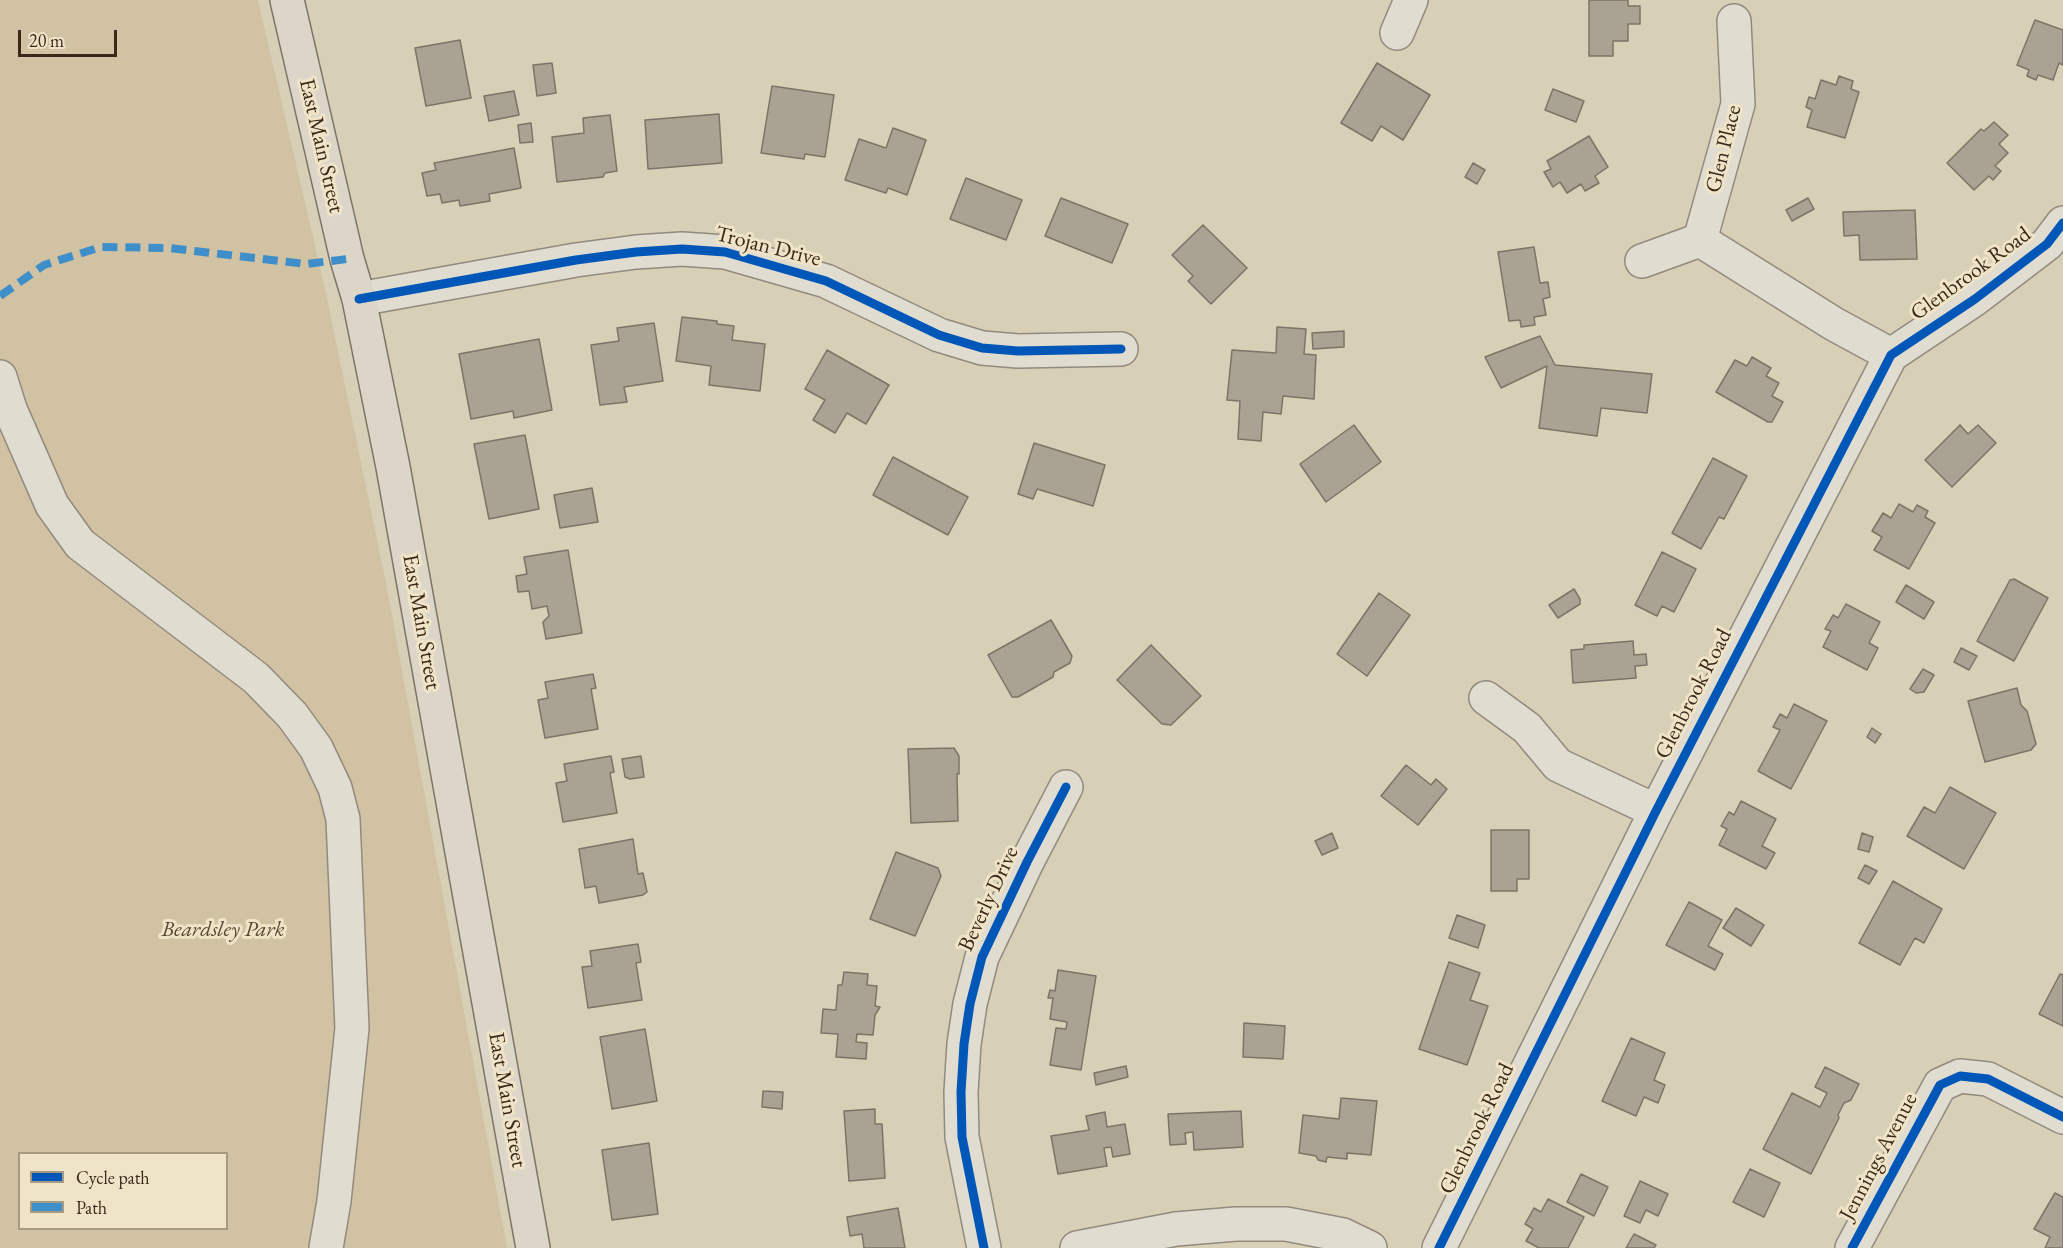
<!DOCTYPE html>
<html>
<head>
<meta charset="utf-8">
<style>
	body { margin:0 }
	#map { position:relative; width:2063px; height:1248px; overflow:hidden; background:#d8cfb7; font-family:"EB Garamond",serif }
	canvas { display:block }
	.legend { position:absolute; left:18px; top:1152px; width:210px; height:78px; box-sizing:border-box; background:#efe4c7; border:2px solid #a79982; margin:0; padding:8px 10px; list-style:none; font-size:18px; color:#3a281a }
	.legend li { display:flex; align-items:center; gap:12px; height:30px }
	.legend b { width:30px; border:2px solid #a79982 }
	.scale { position:absolute; left:18px; top:30px; width:99px; height:27px; box-sizing:border-box; border:3px solid #3a281a; border-top:0; padding-left:8px; font-size:18px; line-height:21px; white-space:nowrap; color:#3a281a; -webkit-text-stroke:4px #efe4c7; paint-order:stroke }
</style>
</head>
<body>
<div id="map">
<canvas width="2063" height="1248"></canvas>
<ul class="legend">
<li><b style="height:8px;background:#0057b8"></b>Cycle path</li>
<li><b style="height:8px;background:#3e8fc9"></b>Path</li>
</ul>
<div class="scale">20 m</div>
</div>
<script>
const c = document.querySelector('canvas').getContext('2d');
c.lineJoin = 'round';
function paint(path, color) { c.fillStyle = color; c.fill(path, 'evenodd'); }
const toPath = rows => new Path2D(rows.map(r => 'M' + r).join(''));
function stroke(path, color, width, dash) { c.strokeStyle = color; c.lineWidth = width; c.lineCap = dash ? 'butt' : 'round'; c.setLineDash(dash || []); c.stroke(path); }
function write(font, color, halo, rows, align = 'center') {
  c.font = font + ' "EB Garamond",serif'; c.lineWidth = 6; c.setLineDash([]); c.textBaseline = 'middle'; c.strokeStyle = halo; c.fillStyle = color; for (const [text, x, y, turn = 0] of rows) {
    c.save(); c.translate(x, y); c.rotate((+turn || 0) * Math.PI / 180); c.textAlign = isNaN(turn) ? turn : align; if (halo) c.strokeText(text, 0, 0); c.fillText(text, 0, 0); c.restore();
  }
}
paint(toPath([
	[0,0,258,0,325,289,387,588,507,1248,0,1248],
	[20,1154,226,1154,226,1228,20,1228]
]), '#d0c2a2');
const building = toPath([
	[1589,0,1628,0,1628,6,1640,6,1640,24,1628,24,1628,41,1613,41,1613,56,1589,56,1589,0],
	[2035,20,2063,30,2063,65,2059,63,2053,80,2038,75,2036,80,2027,76,2029,70,2017,65,2035,20],
	[460,40,471,98,426,106,415,48,460,40],
	[552,63,556,93,537,96,533,65,552,63],
	[1377,63,1430,95,1403,140,1381,126,1372,141,1341,123,1377,63],
	[1839,76,1853,81,1851,89,1859,92,1845,138,1807,127,1812,110,1806,107,1809,97,1815,99,1821,80,1836,85,1839,76],
	[772,86,834,95,825,157,805,154,804,159,761,153,772,86],
	[1553,89,1584,101,1576,122,1545,110,1553,89],
	[514,91,519,115,489,121,484,96,514,91],
	[719,114,722,163,648,169,645,120,719,114],
	[610,115,617,171,605,173,603,177,557,182,552,137,584,133,583,118,610,115],
	[1994,122,2008,135,1999,144,2008,153,1995,166,2001,171,1993,180,1989,176,1974,190,1947,163,1981,129,1984,131,1994,122],
	[531,123,533,142,520,143,518,125,531,123],
	[893,128,926,140,907,195,888,188,886,193,845,180,859,139,886,148,893,128],
	[1589,136,1608,167,1595,176,1599,183,1585,191,1581,184,1567,193,1560,182,1553,187,1544,172,1551,169,1547,161,1589,136],
	[514,148,521,188,489,194,490,201,460,206,459,200,442,203,440,194,427,196,422,173,436,170,434,163,514,148],
	[1473,163,1485,170,1477,184,1465,177,1473,163],
	[966,178,1022,200,1006,240,950,219,966,178],
	[1061,198,1128,224,1112,263,1045,236,1061,198],
	[1808,198,1814,209,1792,221,1786,210,1808,198],
	[1915,210,1917,259,1860,260,1859,235,1844,236,1843,212,1915,210],
	[1203,225,1247,268,1211,304,1188,281,1193,276,1172,255,1203,225],
	[1534,247,1540,283,1548,282,1550,297,1543,299,1546,315,1534,317,1535,325,1521,327,1520,320,1509,321,1498,252,1534,247],
	[682,317,717,321,717,324,734,326,732,340,765,344,760,391,709,385,711,366,676,361,682,317],
	[654,323,663,381,624,387,627,402,600,405,591,345,619,341,617,328,654,323],
	[1277,327,1306,329,1304,354,1316,355,1314,399,1283,396,1281,414,1263,412,1261,441,1238,439,1240,401,1227,400,1232,350,1276,353,1277,327],
	[1344,331,1344,347,1313,349,1312,333,1344,331],
	[1540,336,1555,365,1652,374,1647,413,1601,408,1597,436,1539,428,1547,366,1501,388,1485,357,1540,336],
	[539,339,552,410,514,418,513,411,471,419,459,354,539,339],
	[827,350,889,385,866,424,847,413,835,433,813,420,825,400,805,389,827,350],
	[1752,357,1771,368,1766,376,1779,383,1772,396,1783,402,1772,422,1768,422,1716,392,1735,360,1747,366,1752,357],
	[1354,425,1381,462,1326,502,1300,464,1354,425],
	[1960,425,1968,434,1978,425,1996,443,1952,487,1925,460,1960,425],
	[525,435,539,509,489,519,474,444,525,435],
	[1034,443,1105,465,1093,506,1037,489,1033,499,1018,494,1034,443],
	[893,457,968,497,948,535,873,495,893,457],
	[1713,458,1747,476,1724,519,1719,517,1701,549,1672,533,1713,458],
	[592,488,598,522,560,528,554,495,592,488],
	[1899,504,1913,512,1917,505,1928,511,1925,517,1935,523,1909,569,1874,550,1882,537,1872,531,1883,513,1891,518,1899,504],
	[568,550,582,633,546,639,543,622,549,616,547,606,532,609,529,591,518,592,516,576,527,574,524,557,568,550],
	[1662,552,1696,569,1674,612,1662,606,1657,616,1635,605,1662,552],
	[2014,579,2048,598,2014,661,1977,641,2010,580,2014,579],
	[1906,585,1934,602,1924,619,1896,602,1906,585],
	[1574,589,1580,599,1580,604,1558,618,1549,605,1574,589],
	[1379,593,1410,615,1367,676,1337,654,1379,593],
	[1846,604,1880,622,1869,643,1878,648,1867,670,1823,647,1831,631,1825,629,1833,615,1838,618,1846,604],
	[1051,620,1072,656,1070,663,1054,672,1053,677,1018,697,1012,697,988,655,1051,620],
	[1633,641,1634,655,1646,654,1647,665,1635,666,1636,678,1573,683,1571,650,1584,649,1584,645,1633,641],
	[1151,645,1201,696,1171,725,1162,724,1117,680,1151,645],
	[1961,648,1977,656,1969,670,1954,662,1961,648],
	[1923,669,1934,675,1924,692,1916,693,1910,689,1923,669],
	[593,674,596,688,591,689,598,729,545,738,538,700,548,698,545,682,593,674],
	[2017,688,2021,705,2027,711,2036,744,2031,750,1985,762,1968,701,2017,688],
	[1794,704,1827,721,1791,789,1758,771,1780,730,1773,727,1780,714,1787,718,1794,704],
	[1872,728,1881,734,1875,743,1867,737,1872,728],
	[954,748,959,756,959,774,957,774,958,821,911,823,908,749,954,748],
	[611,756,614,772,610,773,617,813,563,822,556,783,567,781,564,764,611,756],
	[641,756,644,777,630,779,625,777,622,759,641,756],
	[1406,765,1431,785,1436,779,1447,789,1418,825,1381,796,1406,765],
	[1950,787,1996,813,1964,869,1907,836,1924,807,1935,813,1950,787],
	[1741,801,1776,819,1762,846,1775,853,1766,869,1719,845,1727,829,1721,826,1729,812,1734,815,1741,801],
	[1491,830,1529,830,1529,879,1517,879,1517,891,1491,891,1491,830],
	[1332,833,1338,848,1322,855,1315,841,1332,833],
	[1862,833,1873,837,1869,852,1858,849,1862,833],
	[633,839,638,874,643,873,647,892,643,895,599,903,596,886,585,888,579,849,633,839],
	[896,852,938,868,941,876,915,936,870,919,896,852],
	[1865,865,1877,871,1869,884,1858,878,1865,865],
	[1893,881,1942,909,1924,943,1915,938,1900,965,1859,943,1893,881],
	[1689,902,1722,920,1708,946,1723,954,1715,970,1666,945,1689,902],
	[1736,908,1764,925,1751,946,1723,928,1736,908],
	[1457,915,1485,925,1478,948,1449,938,1457,915],
	[638,944,641,962,636,963,642,1000,588,1008,582,967,592,966,590,951,638,944],
	[1449,962,1480,973,1470,1000,1488,1006,1467,1065,1419,1049,1449,962],
	[1058,970,1096,976,1081,1070,1050,1065,1056,1028,1066,1029,1067,1022,1050,1019,1053,998,1048,998,1050,990,1055,991,1058,970],
	[844,972,868,974,867,985,877,986,875,1006,880,1007,875,1015,873,1035,857,1034,856,1042,867,1043,866,1059,836,1057,838,1034,821,1033,823,1009,836,1010,838,985,842,985,844,972],
	[2060,974,2063,975,2063,1026,2039,1014,2060,974],
	[1244,1023,1285,1026,1283,1059,1243,1057,1244,1023],
	[645,1029,657,1101,612,1109,600,1037,645,1029],
	[1631,1038,1665,1053,1654,1080,1665,1085,1658,1103,1644,1097,1636,1116,1602,1101,1631,1038],
	[1126,1066,1128,1077,1096,1085,1094,1073,1126,1066],
	[1825,1067,1859,1084,1851,1100,1844,1103,1838,1115,1839,1118,1811,1174,1763,1149,1792,1093,1820,1107,1827,1093,1815,1087,1825,1067],
	[763,1091,783,1092,782,1109,762,1107,763,1091],
	[1341,1098,1377,1101,1371,1155,1347,1153,1347,1159,1327,1157,1326,1162,1318,1160,1316,1156,1299,1153,1303,1115,1339,1119,1341,1098],
	[875,1109,875,1124,882,1124,885,1178,849,1181,844,1111,875,1109],
	[1241,1111,1243,1147,1194,1150,1193,1132,1185,1133,1186,1144,1170,1145,1168,1114,1241,1111],
	[1105,1112,1107,1127,1125,1124,1130,1154,1113,1157,1111,1147,1104,1148,1107,1166,1058,1174,1051,1136,1089,1130,1086,1116,1105,1112],
	[649,1143,658,1214,612,1220,602,1150,649,1143],
	[1750,1169,1780,1183,1764,1217,1733,1202,1750,1169],
	[1581,1174,1608,1187,1594,1216,1567,1202,1581,1174],
	[1640,1181,1668,1194,1658,1216,1646,1210,1640,1223,1624,1216,1640,1181],
	[2055,1193,2063,1197,2063,1248,2045,1248,2050,1237,2034,1229,2055,1193],
	[1548,1199,1584,1217,1568,1248,1539,1248,1526,1241,1533,1229,1525,1224,1534,1208,1541,1212,1548,1199],
	[898,1208,905,1248,864,1248,862,1234,850,1236,847,1217,898,1208],
	[1634,1234,1656,1245,1654,1248,1626,1248,1634,1234]
]);
paint(building, '#aaa292');
stroke(building, '#7c7466', 1.5);
const minor = toPath([
	[1397,33,1411,0],
	[1700,240,1738,104,1734,21],
	[1642,261,1700,240,1834,324,1891,355],
	[359,299,576,260,636,252,682,249,725,252,826,281,939,335,982,348,1018,351,1121,349],
	[0,377,10,409,52,505,80,544,256,678,292,715,316,748,335,788,343,819,352,1028,334,1201,326,1248],
	[1486,698,1527,728,1558,765,1656,811],
	[984,1248,962,1137,961,1092,964,1044,970,1004,982,957,1027,862,1066,787],
	[1077,1248,1176,1229,1236,1224,1286,1224,1343,1235,1370,1248],
	[1439,1248,1656,811,1891,355,1975,299,2047,244,2063,223],
	[1852,1248,1940,1085,1960,1076,1988,1079,2063,1117]
]);
const major = toPath([
	[287,0,347,259,359,299,393,467,533,1248]
]);
stroke(minor, '#928a7c', 36);
stroke(major, '#7c7466', 36);
stroke(minor, '#e0dcd0', 33);
stroke(major, '#dbd6c8', 33);
stroke(toPath([
	[0,296,44,265,101,247,169,248,306,264,347,259]
]), '#3e8fc9', 8, [15, 8]);
stroke(toPath([
	[359,299,576,260,636,252,682,249,725,252,826,281,939,335,982,348,1018,351,1121,349],
	[984,1248,962,1137,961,1092,964,1044,970,1004,982,957,1027,862,1066,787],
	[1439,1248,1656,811,1891,355,1975,299,2047,244,2063,223],
	[1852,1248,1940,1085,1960,1076,1988,1079,2063,1117]
]), '#0057b8', 9);
write('22px', '#3a281a', '#efe4c7', [
	["East Main Street",321,146,77],
	["Glen Place",1724,149,-76],
	["Trojan Drive",768,247,14],
	["Glenbrook Road",1971,274,-36],
	["East Main Street",421,622,80],
	["Glenbrook Road",1694,694,-63],
	["Beverly Drive",989,899,-65],
	["East Main Street",507,1100,80],
	["Glenbrook Road",1477,1129,-64],
	["Jennings Avenue",1879,1157,-62]
]);
write('italic 22px', '#574532', '#efe4c7', [
	["Beardsley Park",223,930]
]);
</script>
</body>
</html>
